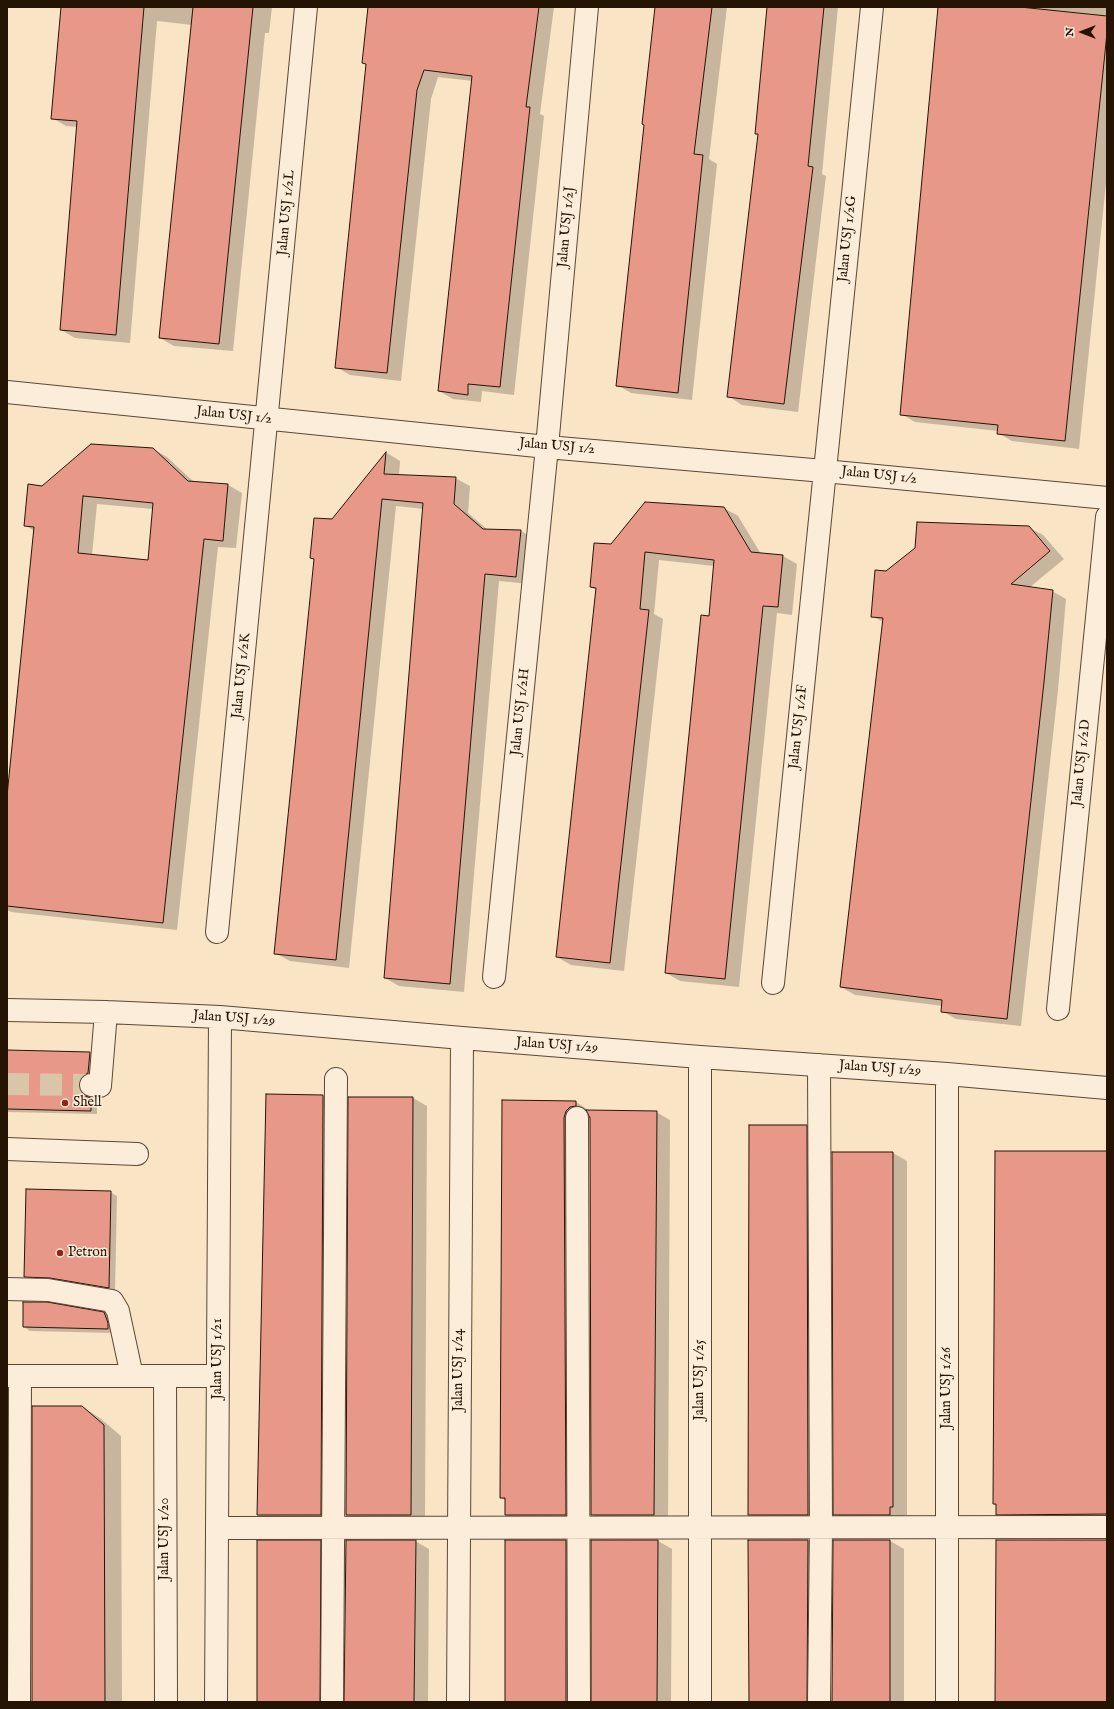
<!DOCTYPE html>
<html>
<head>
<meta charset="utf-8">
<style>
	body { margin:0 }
	#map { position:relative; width:1114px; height:1709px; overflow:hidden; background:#f9e4c5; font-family:"IM FELL English",serif }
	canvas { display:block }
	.frame { position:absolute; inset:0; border:8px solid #251404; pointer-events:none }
	.north { position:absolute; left:1062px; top:12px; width:40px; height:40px; -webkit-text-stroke:3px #fbedd9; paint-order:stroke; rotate:270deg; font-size:11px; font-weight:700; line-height:16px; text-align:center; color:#251404 }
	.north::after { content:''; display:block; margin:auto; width:14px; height:18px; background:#251404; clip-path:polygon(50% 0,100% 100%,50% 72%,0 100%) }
</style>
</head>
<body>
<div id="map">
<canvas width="1114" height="1709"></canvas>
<div class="frame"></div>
<div class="north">N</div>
</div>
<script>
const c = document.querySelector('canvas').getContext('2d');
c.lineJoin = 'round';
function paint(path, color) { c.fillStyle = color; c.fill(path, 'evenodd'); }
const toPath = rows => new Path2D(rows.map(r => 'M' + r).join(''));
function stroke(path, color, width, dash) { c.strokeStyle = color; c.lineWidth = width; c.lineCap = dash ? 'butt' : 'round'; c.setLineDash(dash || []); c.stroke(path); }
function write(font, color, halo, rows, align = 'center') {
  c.font = font + ' "IM FELL English",serif'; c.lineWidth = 3; c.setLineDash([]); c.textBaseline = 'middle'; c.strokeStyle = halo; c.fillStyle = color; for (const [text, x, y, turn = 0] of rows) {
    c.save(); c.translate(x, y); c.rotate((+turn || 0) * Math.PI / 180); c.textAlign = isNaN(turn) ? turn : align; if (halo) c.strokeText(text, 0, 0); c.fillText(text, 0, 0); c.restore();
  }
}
paint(toPath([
	[83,7,272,7,269,33,265,33,233,351,174,346,160,338,192,25,157,21,130,343,75,338,61,330,78,127,66,126,52,118],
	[370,7,554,7,540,114,544,116,514,395,482,391,481,402,453,399,439,391,473,81,438,77,431,99,401,381,350,375,336,367,367,65,363,63],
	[657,7,727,7,709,159,717,164,692,400,631,393,617,385],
	[769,7,838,7,822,174,826,176,798,412,742,405,728,396,759,135,757,134],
	[940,7,1107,7,1107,173,1079,449,1012,441,998,433,998,431,915,422,901,414],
	[153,449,167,457,194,482,228,485,242,493,236,548,218,547,177,930,11,912,7,910,7,806,34,531,25,525,42,487],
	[97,504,153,509,149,561,92,555],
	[387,453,400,461,399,475,455,478,470,486,468,513,488,530,521,531,535,539,530,584,499,581,464,992,399,986,385,978,424,509,396,506,349,968,290,961,275,953,315,560,311,558,333,520],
	[724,508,738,516,761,554,783,556,797,564,792,615,777,613,739,987,680,981,666,973,710,617,714,566,659,560,654,614,663,619,624,971,571,965,557,957,597,590,591,587,612,545],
	[1028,527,1043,535,1064,559,1030,587,1052,591,1066,599,1058,690,1021,1026,956,1019,942,1011,943,1006,855,995,841,987,883,622,872,616,887,572],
	[7,1051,90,1053,97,1056,85,1088,88,1098,97,1102,97,1114,7,1112],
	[267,1095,323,1096,337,1104,334,1523,272,1523,258,1515],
	[413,1098,427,1106,425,1523,361,1523,347,1515],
	[503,1101,576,1102,590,1111,656,1112,670,1120,668,1523,606,1523,592,1514,590,1118,589,1114,585,1115,580,1523,520,1523,506,1515,506,1501,501,1498],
	[806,1126,821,1134,822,1522,763,1522,749,1514],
	[1107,1152,1107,1522,1011,1522,997,1514,997,1505,994,1504],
	[893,1153,907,1161,907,1515,904,1515,904,1522,848,1522,834,1514],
	[110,1192,117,1196,115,1291,32,1280,25,1276],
	[104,1313,111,1317,114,1333,30,1331,24,1327],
	[82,1407,100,1418,121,1436,122,1702,33,1702],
	[7,1409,25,1419,24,1702,7,1702],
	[320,1541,334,1549,333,1702,258,1702],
	[415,1541,429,1549,428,1702,346,1702],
	[566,1541,580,1549,580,1702,506,1702],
	[658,1541,672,1549,671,1702,592,1702],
	[749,1541,808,1541,822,1549,820,1702,750,1702],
	[834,1541,890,1541,904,1549,904,1702,833,1702]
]), '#0003');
const building = toPath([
	[61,7,144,7,116,335,60,330,77,121,51,119,61,7],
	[193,7,253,7,219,344,159,338,193,7],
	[368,7,539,7,526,107,530,107,500,387,468,384,468,395,438,391,472,76,424,70,417,90,387,373,335,368,366,64,362,63,368,7],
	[655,7,712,7,694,154,703,155,678,393,616,386,644,125,642,124,655,7],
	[767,7,824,7,808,166,813,167,784,404,727,397,758,134,755,134,767,7],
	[938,7,1020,7,1107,16,1107,33,1065,441,997,434,998,425,900,415,938,7],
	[91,444,153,448,188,481,228,484,223,541,204,539,163,923,7,906,7,796,34,527,24,526,28,484,42,486,91,444],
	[83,496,153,503,148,560,78,553,83,496],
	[386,452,384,474,456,477,454,504,483,529,521,530,516,577,485,574,450,984,384,978,423,503,382,499,336,960,274,954,314,559,310,558,314,518,332,519,386,452],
	[645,502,724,507,751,552,783,555,778,607,763,606,725,979,665,973,701,615,709,616,714,560,645,552,640,609,649,610,610,963,556,957,596,588,590,587,594,543,611,544,645,502],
	[917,522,1029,526,1050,551,1011,584,1053,590,1044,682,1007,1019,941,1012,942,1000,840,987,883,618,871,617,875,570,886,571,915,548,917,522],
	[7,1050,90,1052,88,1073,81,1077,79,1084,80,1090,83,1095,91,1098,91,1111,7,1109,7,1050],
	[266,1094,323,1095,321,1515,257,1515,266,1094],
	[348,1097,413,1097,411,1515,346,1515,348,1097],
	[502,1100,576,1101,576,1106,570,1107,566,1111,564,1118,566,1515,505,1515,505,1498,500,1498,502,1100],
	[586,1110,657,1111,654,1515,591,1515,590,1118,586,1110],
	[749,1125,807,1125,808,1515,748,1515,749,1125],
	[995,1151,1107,1151,1107,1514,996,1515,996,1504,993,1504,995,1151],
	[832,1152,893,1152,893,1507,890,1507,890,1515,833,1515,832,1152],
	[26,1189,111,1191,109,1288,50,1278,24,1277,26,1189],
	[23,1302,47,1302,104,1312,108,1323,108,1329,23,1327,23,1302],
	[32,1406,82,1406,104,1425,105,1702,32,1702,32,1406],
	[257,1540,321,1540,320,1702,257,1702,257,1540],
	[346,1540,416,1540,414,1702,344,1702,346,1540],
	[505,1540,566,1540,566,1702,505,1702,505,1540],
	[591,1540,658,1540,657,1702,591,1702,591,1540],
	[748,1540,808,1540,807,1702,749,1702,748,1540],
	[833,1540,890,1540,890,1702,832,1702,833,1540],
	[996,1540,1107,1540,1107,1702,995,1702,996,1540]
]);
paint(building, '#e89889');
stroke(building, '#251404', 1);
stroke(toPath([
	[7,1084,91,1085]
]), '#d9c5a8', 22, [22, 11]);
const minor = toPath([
	[7,392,547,447,824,471,1107,498],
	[217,932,306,7],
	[494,977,547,447,587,7],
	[773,983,872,7],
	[1058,1009,1107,517],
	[7,1010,106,1012,220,1017,462,1038,700,1057,947,1074,1107,1088],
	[819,1065,821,1527,819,1702],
	[91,1085,100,1086,106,1012],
	[577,1118,579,1702],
	[7,1149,137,1154],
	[7,1289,48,1290,112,1301,118,1311,132,1376],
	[7,1376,218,1376],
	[165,1376,166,1702],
	[217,1528,1107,1527],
	[19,1702,20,1376],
	[216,1702,220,1017],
	[332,1702,336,1079],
	[458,1702,462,1038],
	[700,1702,700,1057],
	[947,1702,947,1074]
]);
stroke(minor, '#5a4834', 24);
stroke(minor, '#fbedd9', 22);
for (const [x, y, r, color] of [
	[65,1103,4,"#8f2418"],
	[60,1253,4,"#8f2418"]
]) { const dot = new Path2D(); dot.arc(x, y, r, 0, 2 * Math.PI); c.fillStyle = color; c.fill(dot); stroke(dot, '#fbedd9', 1.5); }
write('14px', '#251404', '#fbedd9', [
	["Jalan USJ 1/2L",287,213,-85],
	["Jalan USJ 1/2J",567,227,-85],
	["Jalan USJ 1/2G",848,239,-84],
	["Jalan USJ 1/2",234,416,6],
	["Jalan USJ 1/2",557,447,5],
	["Jalan USJ 1/2",879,476,6],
	["Jalan USJ 1/2K",242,676,-84],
	["Jalan USJ 1/2H",521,712,-84],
	["Jalan USJ 1/2F",799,727,-84],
	["Jalan USJ 1/2D",1082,763,-84],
	["Jalan USJ 1/29",234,1019,4],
	["Jalan USJ 1/29",557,1046,4],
	["Jalan USJ 1/29",880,1069,4],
	["Jalan USJ 1/21",218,1359,-90],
	["Jalan USJ 1/24",459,1370,-90],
	["Jalan USJ 1/25",700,1380,-90],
	["Jalan USJ 1/26",947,1388,-90],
	["Jalan USJ 1/20",165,1539,-90]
]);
write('14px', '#251404', '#fbedd9', [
	["Shell",73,1103],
	["Petron",68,1253]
], 'left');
</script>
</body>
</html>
